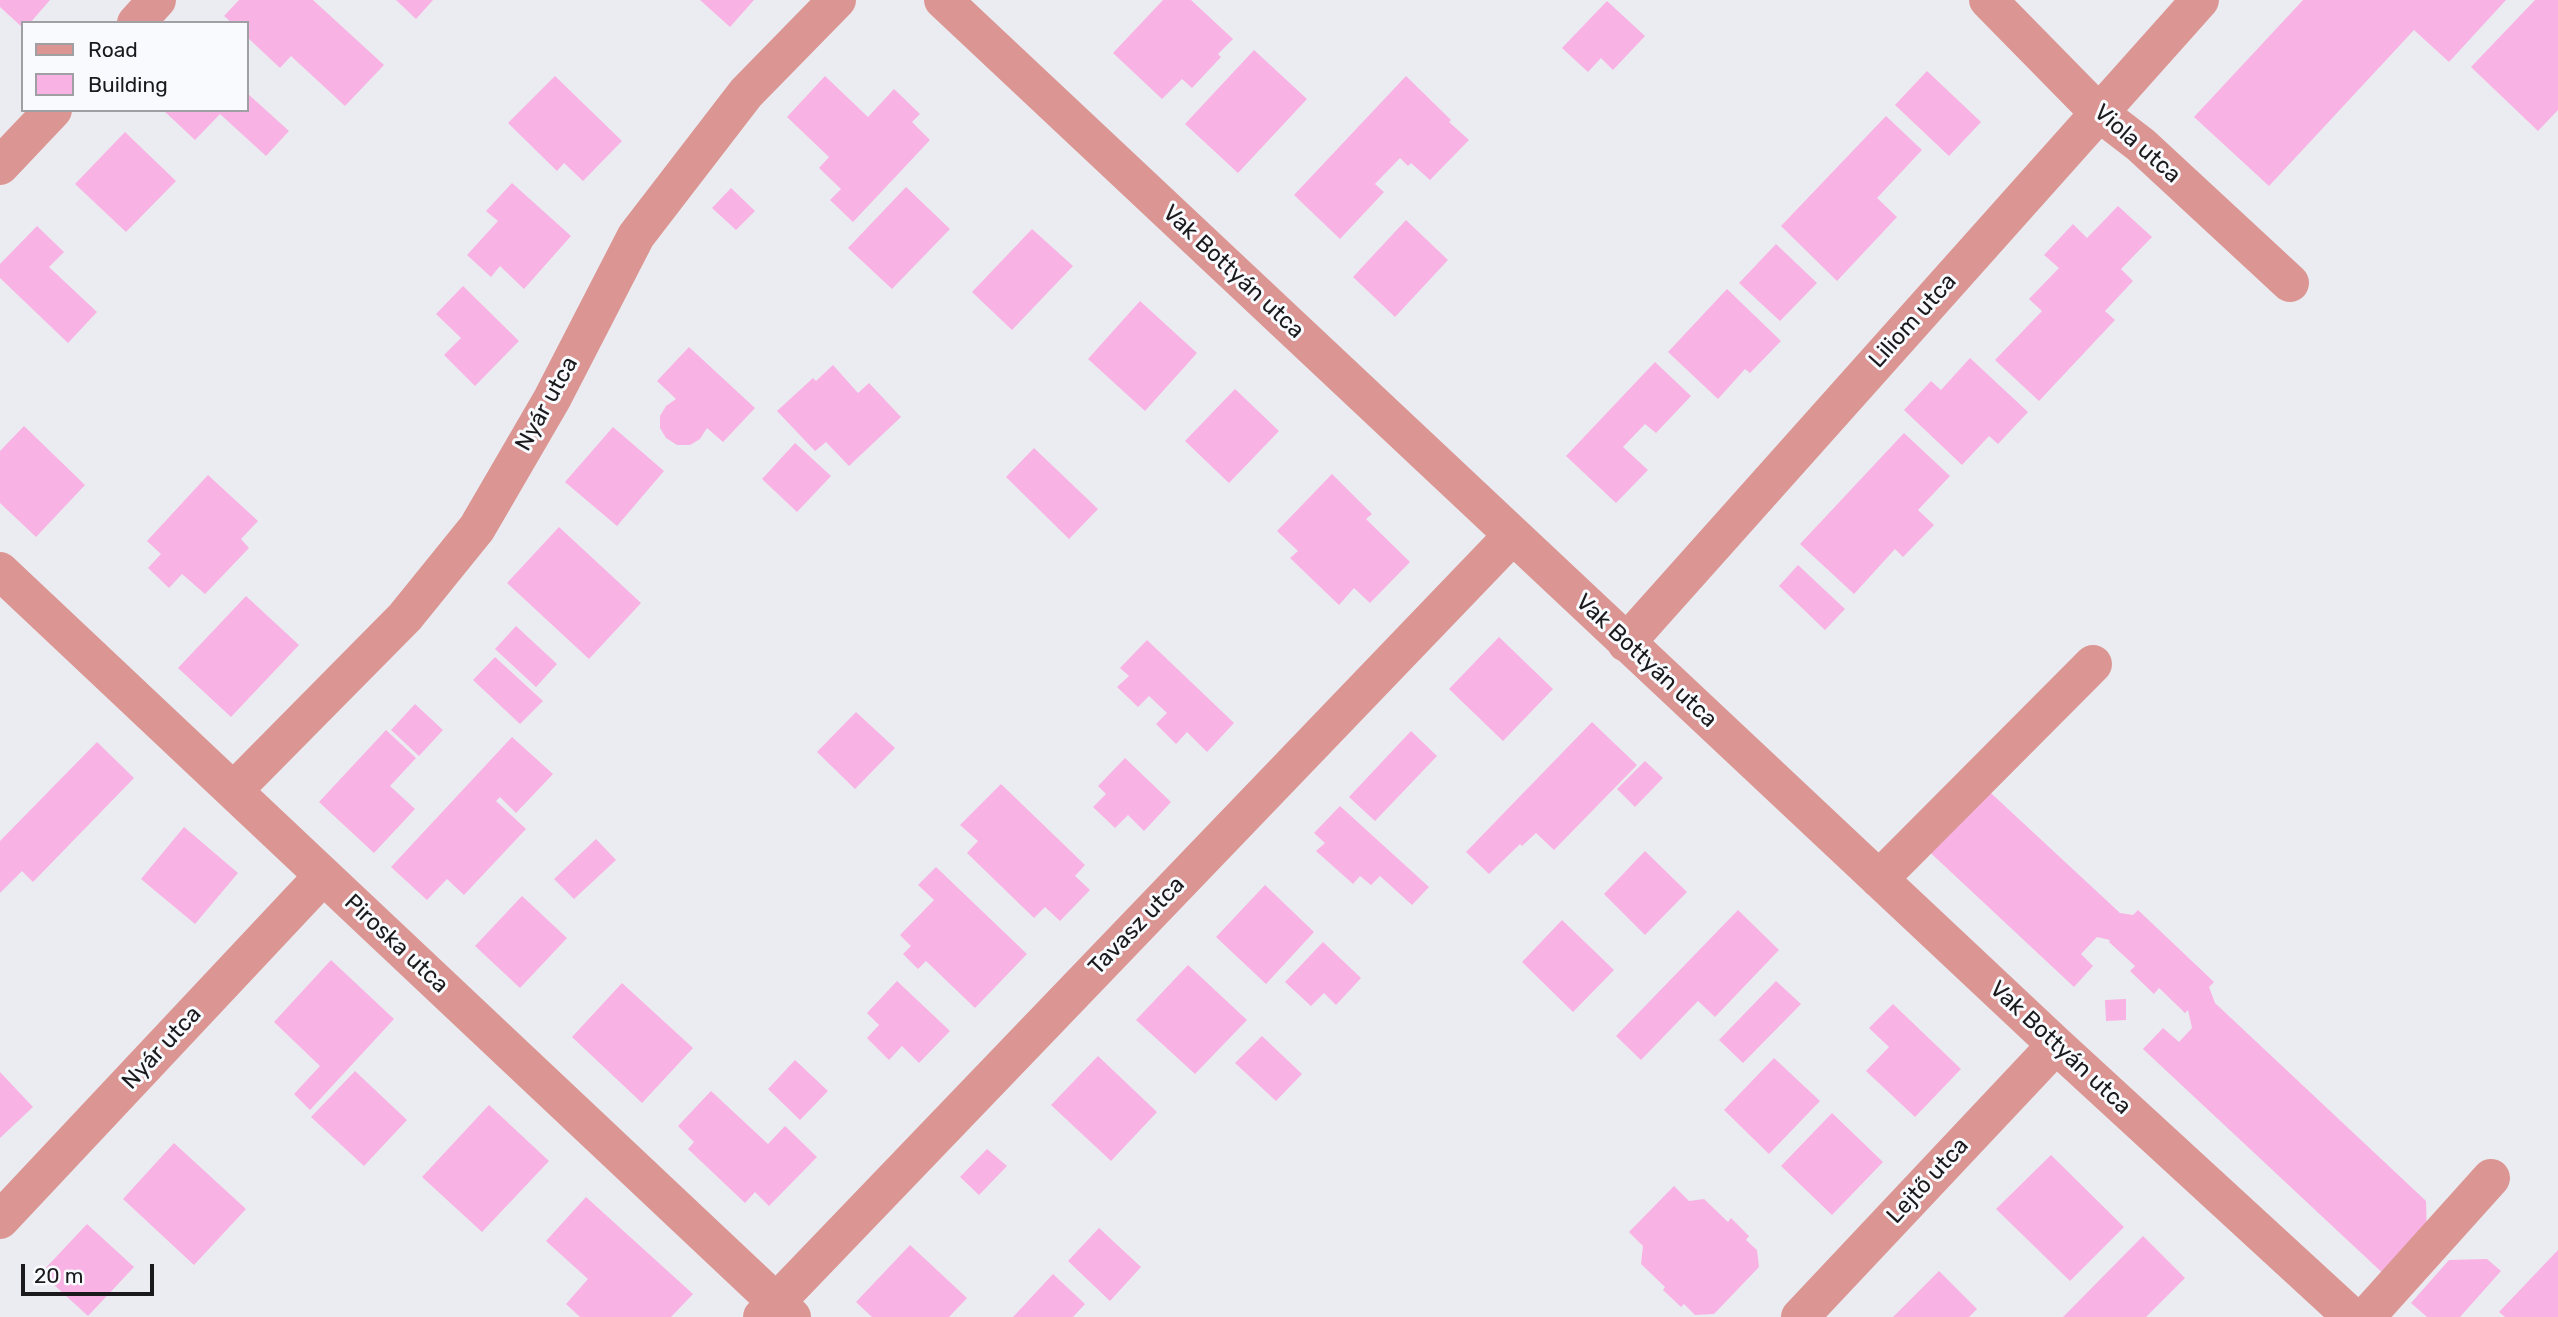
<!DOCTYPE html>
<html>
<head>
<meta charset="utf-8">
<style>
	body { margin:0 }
	#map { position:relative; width:2558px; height:1317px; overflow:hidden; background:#ebecf2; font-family:Rubik,sans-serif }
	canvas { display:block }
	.legend { position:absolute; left:21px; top:21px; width:228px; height:91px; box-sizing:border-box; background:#f9fafe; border:2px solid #a0a0a4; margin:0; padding:9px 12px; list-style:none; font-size:21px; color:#1a1a1c }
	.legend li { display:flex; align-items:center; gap:14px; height:35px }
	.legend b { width:35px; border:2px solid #a0a0a4 }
	.scale { position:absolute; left:21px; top:1264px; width:133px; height:32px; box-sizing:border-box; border:4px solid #1a1a1c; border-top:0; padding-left:9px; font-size:21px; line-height:24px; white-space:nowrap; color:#1a1a1c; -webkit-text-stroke:5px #f9fafe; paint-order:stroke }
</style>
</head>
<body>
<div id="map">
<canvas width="2558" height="1317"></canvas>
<ul class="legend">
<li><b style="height:9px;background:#db9693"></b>Road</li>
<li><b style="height:19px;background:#f8b2e3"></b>Building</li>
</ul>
<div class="scale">20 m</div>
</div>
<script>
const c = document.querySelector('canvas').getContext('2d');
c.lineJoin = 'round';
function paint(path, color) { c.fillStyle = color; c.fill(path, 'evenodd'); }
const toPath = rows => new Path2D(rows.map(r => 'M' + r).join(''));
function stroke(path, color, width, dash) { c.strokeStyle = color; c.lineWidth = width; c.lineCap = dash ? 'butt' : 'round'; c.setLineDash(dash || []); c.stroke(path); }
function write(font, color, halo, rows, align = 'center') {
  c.font = font + ' Rubik,sans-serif'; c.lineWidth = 6; c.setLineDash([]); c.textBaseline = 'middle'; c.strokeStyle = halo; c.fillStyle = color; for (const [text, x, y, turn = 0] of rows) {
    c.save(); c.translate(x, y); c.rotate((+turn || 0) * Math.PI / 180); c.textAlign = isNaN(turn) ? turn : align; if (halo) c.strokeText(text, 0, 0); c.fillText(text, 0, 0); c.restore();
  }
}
paint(toPath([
	[0,0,50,0,30,23,23,23,23,28,0,7],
	[239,0,313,0,384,65,345,106,291,56,280,68,247,37,247,23,232,23,224,16],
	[396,0,433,0,416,19],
	[700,0,754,0,730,27],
	[1163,0,1191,0,1233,39,1218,54,1221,57,1192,88,1182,79,1162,99,1113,53],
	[2303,0,2506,0,2449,62,2414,30,2269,186,2194,117],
	[2535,0,2558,0,2558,110,2538,131,2471,67],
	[1607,1,1645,36,1613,70,1601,58,1588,72,1562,48],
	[1254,50,1307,99,1238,173,1185,124],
	[1927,71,1981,122,1949,156,1895,105],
	[555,76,622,141,583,181,564,163,557,171,508,123],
	[825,76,868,117,894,89,920,114,912,122,930,140,853,222,830,200,841,189,819,168,829,157,787,117],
	[1406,76,1451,120,1449,122,1469,140,1430,180,1411,163,1408,166,1400,158,1375,184,1384,192,1340,239,1294,195],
	[247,93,289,131,266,156,220,114,195,140,163,110,247,110],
	[1886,116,1922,150,1877,198,1897,217,1837,281,1781,226],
	[125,132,176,181,126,232,75,184],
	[512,183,571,236,524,289,500,266,491,277,467,255,498,221,486,211],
	[906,187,950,229,892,289,848,248],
	[731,188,755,211,736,230,712,208],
	[2118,206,2152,237,2121,269,2133,281,2105,311,2115,320,2039,401,1995,360,2042,311,2029,299,2059,268,2044,255,2073,224,2087,238],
	[1406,220,1448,260,1395,317,1353,277],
	[37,226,64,252,49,267,97,312,68,343,0,278,0,264],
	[1032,229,1073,266,1012,330,972,292],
	[1776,244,1817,283,1780,321,1739,283],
	[463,286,519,341,475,386,444,355,461,338,436,314],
	[1727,289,1781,341,1750,373,1745,369,1718,399,1668,352],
	[1140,301,1197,353,1145,411,1088,359],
	[689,347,755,408,723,442,707,428,700,439,690,445,677,445,666,438,660,428,660,416,666,406,676,399,657,381],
	[1970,358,2028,412,1998,444,1989,436,1962,465,1904,410,1931,381,1941,390],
	[1655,362,1691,396,1656,433,1645,424,1623,447,1648,470,1616,503,1566,456],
	[833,365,858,393,869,383,901,417,849,466,826,442,815,451,777,411,813,378,816,381],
	[1235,389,1279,431,1229,483,1185,441],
	[24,426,85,485,36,537,0,503,0,451],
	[613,427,664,471,617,526,565,482],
	[1904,433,1950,476,1918,510,1934,525,1903,557,1895,549,1854,594,1800,544],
	[795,443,831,476,797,512,762,479],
	[1034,448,1098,509,1069,539,1006,477],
	[1332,474,1372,514,1366,519,1410,562,1370,603,1354,588,1339,605,1290,558,1298,551,1277,531],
	[208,475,258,521,241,539,249,548,205,594,182,574,169,588,148,568,161,554,147,541],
	[559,527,641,603,589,659,507,583],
	[1798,565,1845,609,1825,630,1779,586],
	[246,596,299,645,231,717,178,668],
	[516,626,557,664,536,687,495,649],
	[1499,637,1553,689,1503,741,1449,689],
	[1147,640,1234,723,1207,752,1187,732,1176,744,1156,724,1167,713,1149,696,1138,707,1117,687,1129,676,1120,668],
	[495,657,543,701,520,724,473,680],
	[415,704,443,730,419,756,391,730],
	[856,712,895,748,855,789,817,752],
	[1592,722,1637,765,1554,850,1536,833,1522,846,1520,844,1489,874,1466,852],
	[386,730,416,758,390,786,415,809,374,853,319,802],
	[1411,731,1437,756,1375,821,1349,797],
	[512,737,553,774,516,813,500,797,496,801,526,829,464,895,447,879,427,900,391,867],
	[97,742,134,778,33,882,22,871,0,893,0,841],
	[1125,758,1171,802,1144,831,1128,815,1115,828,1093,807,1106,794,1098,786],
	[1645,761,1663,778,1635,807,1617,789],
	[1979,782,2120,913,2133,915,2138,910,2214,982,2209,987,2215,1003,2426,1201,2427,1238,2389,1279,2143,1049,2163,1028,2179,1042,2192,1028,2188,1010,2185,1013,2159,988,2154,994,2130,971,2135,966,2109,942,2110,940,2097,937,2081,954,2093,966,2074,987,1921,844],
	[1001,784,1085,865,1075,876,1090,890,1060,921,1045,907,1034,918,967,853,978,841,960,825],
	[1340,806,1429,887,1412,905,1380,876,1371,885,1360,876,1353,884,1316,851,1325,843,1314,833],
	[184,827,238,873,195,924,141,879],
	[596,839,616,860,574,899,554,879],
	[1645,851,1687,892,1645,935,1604,894],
	[936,867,1027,954,975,1008,926,961,918,969,903,954,911,946,900,935,934,900,918,885],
	[1265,885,1314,932,1266,984,1216,937],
	[522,896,567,938,520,988,475,946],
	[1738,910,1779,950,1715,1017,1698,1001,1641,1060,1616,1036],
	[1562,920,1614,970,1573,1012,1522,962],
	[1323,942,1361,978,1336,1005,1324,993,1311,1006,1285,982],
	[331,960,394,1019,310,1110,294,1094,320,1066,274,1022],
	[1188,965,1247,1020,1195,1074,1136,1020],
	[897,981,950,1031,919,1063,902,1046,889,1060,867,1038,879,1025,867,1013],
	[1776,981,1801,1004,1743,1063,1719,1040],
	[622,983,693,1048,642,1103,572,1037],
	[2126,999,2126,1020,2106,1021,2105,1000],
	[1893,1004,1961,1069,1915,1117,1866,1071,1889,1047,1869,1028],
	[1262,1036,1302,1074,1276,1101,1235,1063],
	[1098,1056,1157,1112,1111,1161,1051,1105],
	[1774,1058,1820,1101,1769,1154,1724,1110],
	[795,1060,828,1091,800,1120,768,1089],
	[355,1071,407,1120,364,1166,311,1117],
	[0,1072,33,1107,0,1138],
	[711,1091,768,1144,785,1126,817,1157,769,1206,755,1192,745,1203,688,1149,694,1142,678,1126],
	[489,1105,549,1161,482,1232,422,1177],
	[1832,1113,1883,1162,1832,1215,1781,1166],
	[174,1143,246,1209,194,1265,123,1199],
	[987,1149,1007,1166,979,1195,960,1177],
	[2051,1155,2124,1227,2070,1281,1996,1209],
	[1674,1186,1689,1201,1704,1199,1728,1222,1731,1218,1749,1236,1746,1240,1757,1250,1759,1267,1714,1314,1695,1315,1684,1304,1681,1307,1663,1290,1665,1287,1641,1264,1643,1246,1629,1232],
	[586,1197,693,1294,671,1317,580,1317,566,1304,588,1279,546,1241],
	[87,1224,134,1267,88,1316,41,1273],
	[1099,1228,1141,1267,1110,1301,1068,1261],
	[2143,1236,2185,1278,2146,1317,2063,1317],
	[910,1245,967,1298,949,1317,872,1317,856,1302],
	[2558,1250,2558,1317,2505,1317,2499,1312],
	[2487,1259,2501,1271,2460,1317,2427,1317,2411,1303,2449,1260],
	[1939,1271,1977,1309,1969,1317,1893,1317],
	[1053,1274,1085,1304,1073,1317,1013,1317]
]), '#f8b2e3');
stroke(toPath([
	[943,0,2056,1045,2352,1317],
	[1988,0,2098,112,2141,145,2290,283],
	[136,23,157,0],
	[0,166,53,110],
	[0,571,792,1317],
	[1626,643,2200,0],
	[234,790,405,617,477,528,552,399,636,236,746,93,837,0],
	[1879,879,2093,664],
	[0,1220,323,876],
	[762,1317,1512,536],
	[1800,1317,2056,1045],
	[2366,1317,2491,1178]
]), '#db9693', 38);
write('23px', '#1a1a1c', '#f9fafe', [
	["Viola utca",2137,144,41],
	["Vak Bottyán utca",1233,272,43],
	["Liliom utca",1913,321,-48],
	["Nyár utca",547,404,-61],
	["Vak Bottyán utca",1646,661,43],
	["Tavasz utca",1137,926,-46],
	["Piroska utca",396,944,43],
	["Nyár utca",162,1048,-47],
	["Vak Bottyán utca",2060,1048,43],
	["Lejtő utca",1928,1181,-47]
]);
</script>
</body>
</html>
